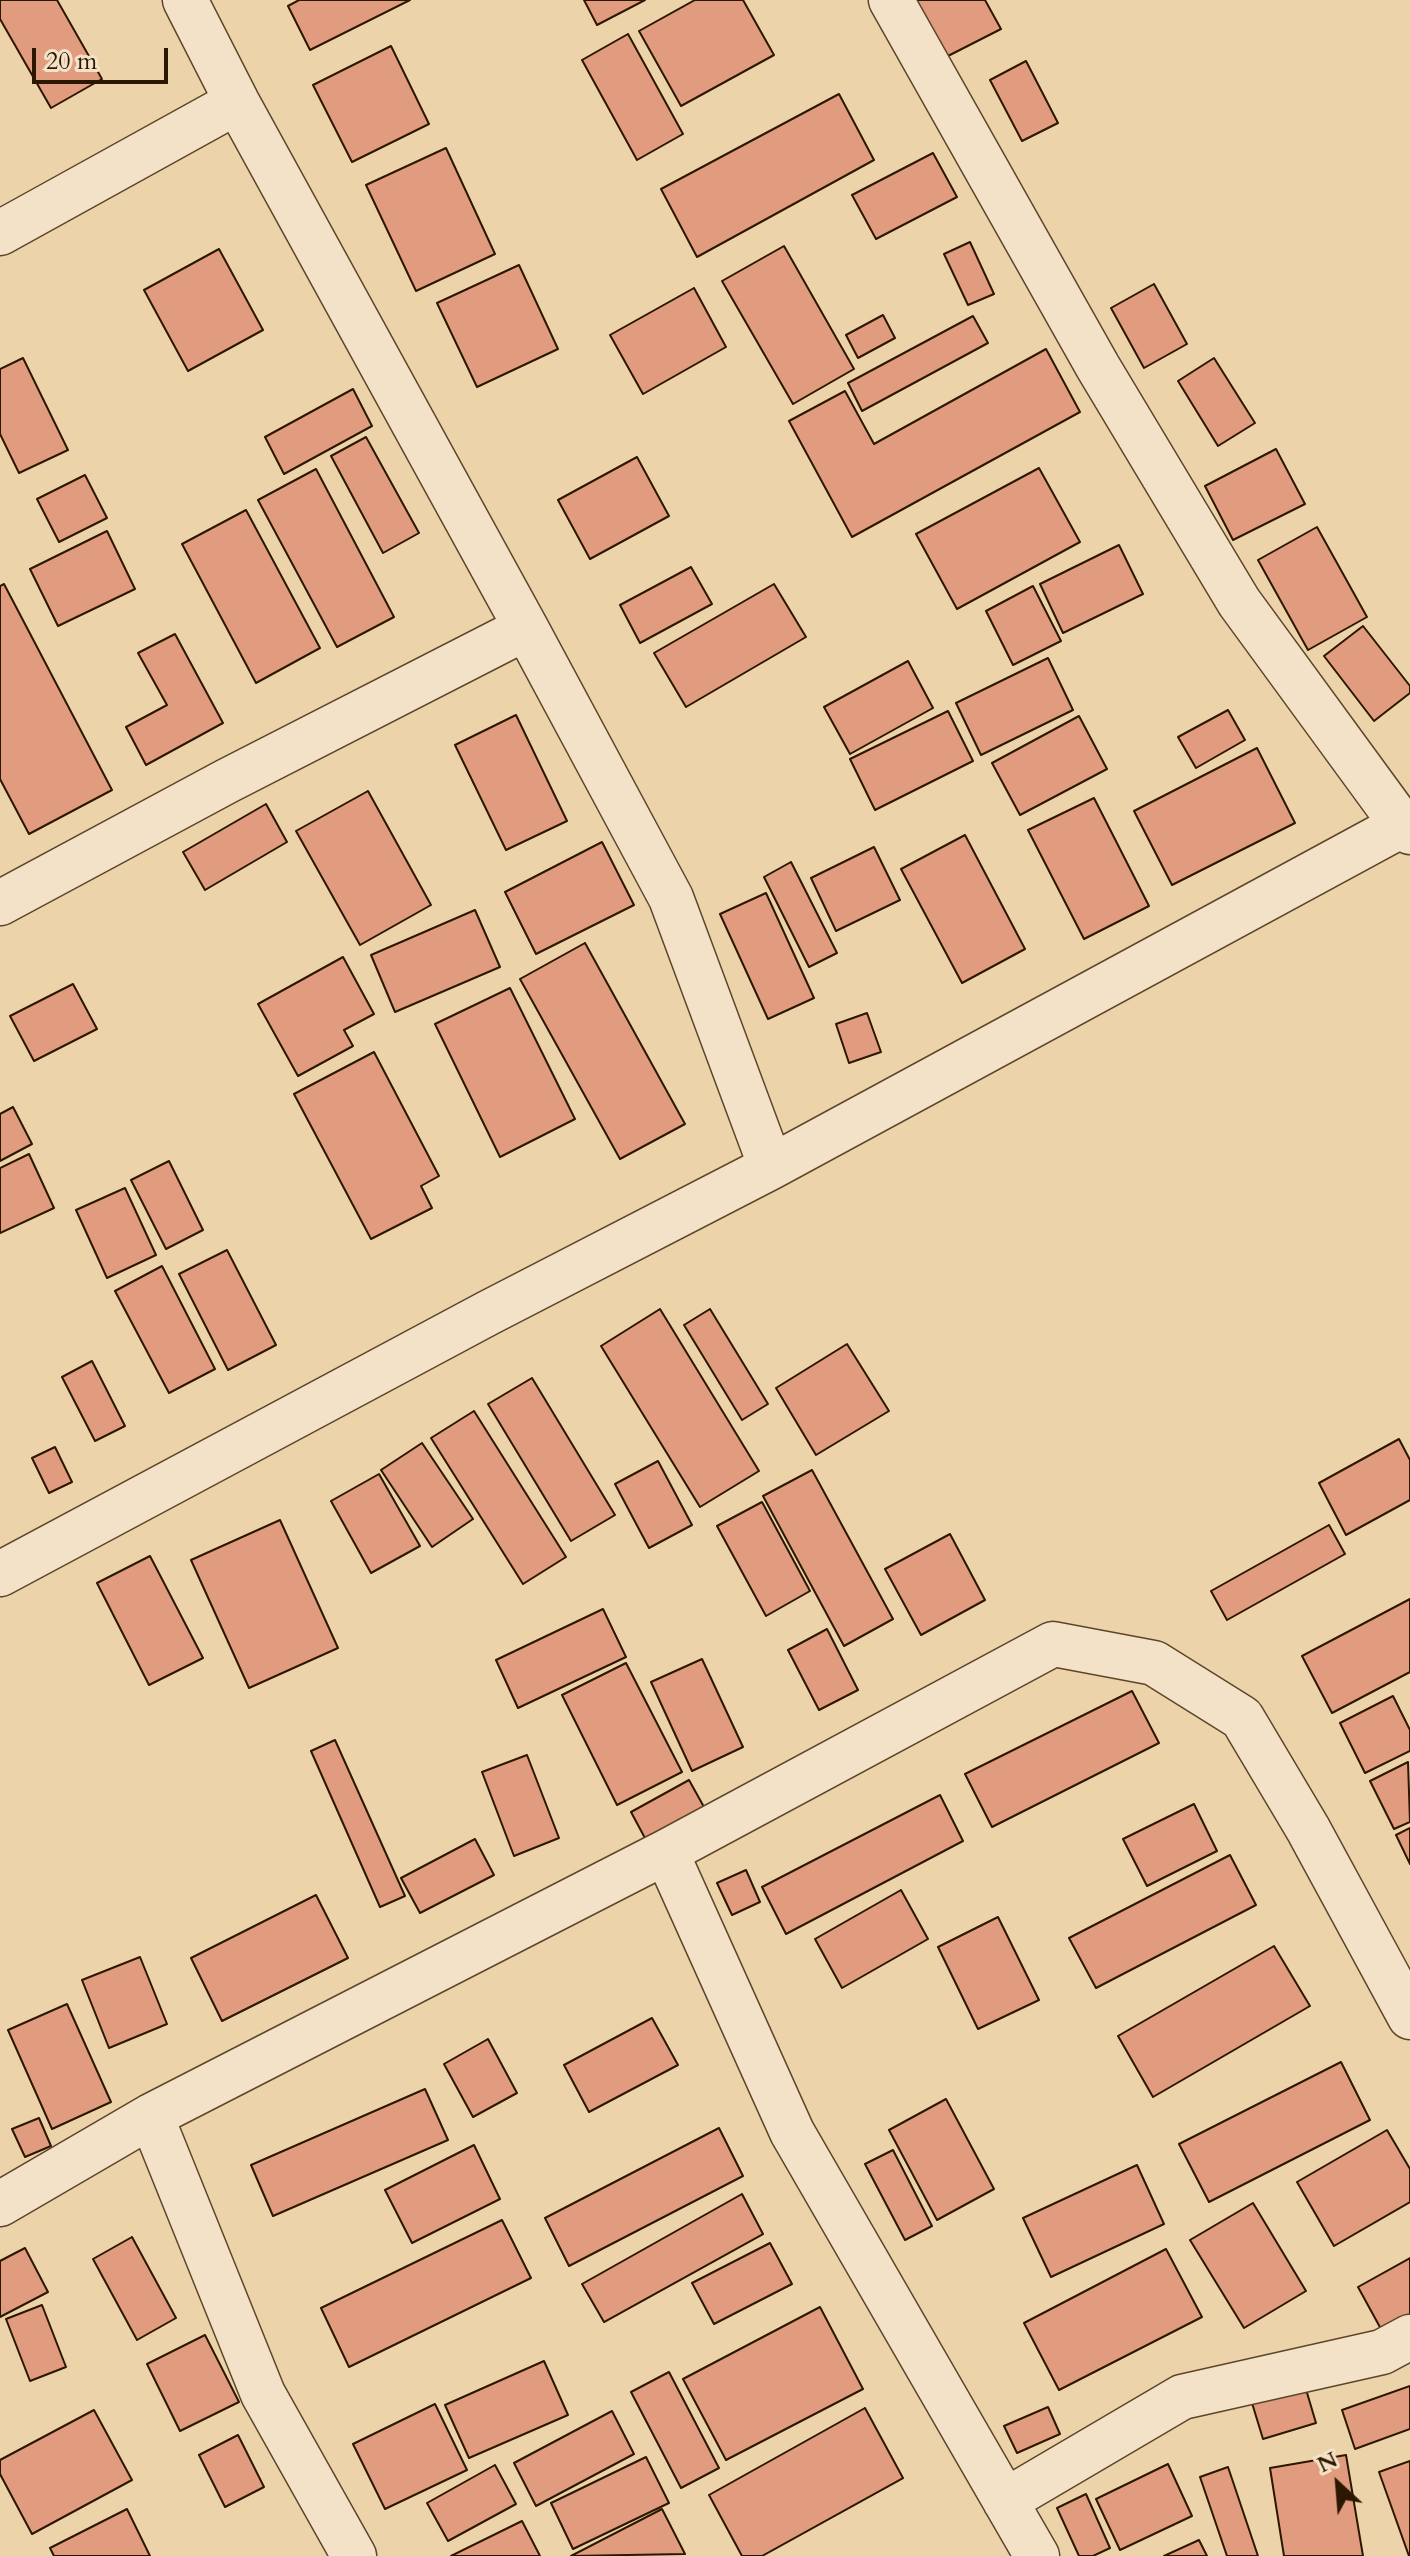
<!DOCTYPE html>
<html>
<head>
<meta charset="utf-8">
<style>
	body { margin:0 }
	#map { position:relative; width:1410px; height:2556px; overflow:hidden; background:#edd3aa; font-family:Cardo,serif }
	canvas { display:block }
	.north { position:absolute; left:1298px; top:2444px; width:80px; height:80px; -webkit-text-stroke:6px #f3e2c8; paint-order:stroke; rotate:334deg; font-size:22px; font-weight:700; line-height:32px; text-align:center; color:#2c1700 }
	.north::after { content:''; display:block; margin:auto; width:28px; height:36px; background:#2c1700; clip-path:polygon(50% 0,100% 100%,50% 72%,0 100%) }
	.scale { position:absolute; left:32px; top:48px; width:136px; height:36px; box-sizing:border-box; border:4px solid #2c1700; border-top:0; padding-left:10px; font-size:24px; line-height:28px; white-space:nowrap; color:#2c1700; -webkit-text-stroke:6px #f3e2c8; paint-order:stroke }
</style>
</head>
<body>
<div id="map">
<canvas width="1410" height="2556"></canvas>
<div class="north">N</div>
<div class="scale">20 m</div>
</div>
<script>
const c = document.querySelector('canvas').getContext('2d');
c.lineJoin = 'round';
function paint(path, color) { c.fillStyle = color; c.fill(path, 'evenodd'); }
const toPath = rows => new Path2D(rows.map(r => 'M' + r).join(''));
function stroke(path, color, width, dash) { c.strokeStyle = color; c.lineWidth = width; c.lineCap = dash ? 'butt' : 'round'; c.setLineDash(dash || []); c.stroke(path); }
const building = toPath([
	[0,0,57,0,102,79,51,108,0,19,0,0],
	[299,0,410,0,310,50,288,6,299,0],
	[584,0,645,0,597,25,584,0],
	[695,0,743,0,774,55,681,106,639,31,695,0],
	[916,0,985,0,1001,29,946,57,916,0],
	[628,34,683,134,637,160,582,60,628,34],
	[391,46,429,124,352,162,313,85,391,46],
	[1026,61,1058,123,1022,141,990,80,1026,61],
	[839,94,874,160,697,257,661,189,839,94],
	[446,148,495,254,416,291,366,185,446,148],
	[933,153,957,197,876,239,852,195,933,153],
	[970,242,994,294,968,305,944,254,970,242],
	[784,246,854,369,793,404,722,281,784,246],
	[219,249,263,330,188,371,144,290,219,249],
	[519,265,558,349,477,387,437,303,519,265],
	[1154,284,1187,344,1144,368,1111,308,1154,284],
	[694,288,726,347,643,394,610,335,694,288],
	[883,315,895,338,858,358,846,335,883,315],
	[973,316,988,343,862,411,848,383,973,316],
	[1046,349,1080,412,852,537,789,421,845,391,874,444,1046,349],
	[23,358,68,450,19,473,0,434,0,369,23,358],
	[1214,358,1255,423,1218,446,1178,381,1214,358],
	[353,389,372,426,284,474,265,437,353,389],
	[366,437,419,533,383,553,331,456,366,437],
	[1276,449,1305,504,1233,540,1205,486,1276,449],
	[637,457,669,516,590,559,558,500,637,457],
	[1039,468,1080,542,957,609,916,534,1039,468],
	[316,469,394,617,337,647,258,500,316,469],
	[85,475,107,518,59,542,37,499,85,475],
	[246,510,320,648,256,683,182,544,246,510],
	[1317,527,1367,617,1308,650,1258,560,1317,527],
	[107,531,135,589,58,626,30,569,107,531],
	[1119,545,1143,594,1063,633,1040,584,1119,545],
	[691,567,712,604,640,643,620,605,691,567],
	[4,584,112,790,29,834,0,779,0,586,4,584],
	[774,584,806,637,686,707,654,653,774,584],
	[1033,586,1061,641,1013,665,986,611,1033,586],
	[1363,626,1410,686,1410,693,1374,721,1324,656,1363,626],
	[175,634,223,723,146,765,126,727,167,705,138,653,175,634],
	[1048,658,1073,710,981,755,956,703,1048,658],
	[908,661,933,708,850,754,824,707,908,661],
	[1228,710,1245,740,1196,768,1178,737,1228,710],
	[948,711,973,761,875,810,850,759,948,711],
	[516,715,567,821,506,850,455,745,516,715],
	[1079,716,1107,769,1020,815,992,763,1079,716],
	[1257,748,1295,823,1172,885,1134,811,1257,748],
	[368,791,431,905,360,945,296,831,368,791],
	[1094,798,1149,906,1084,939,1028,830,1094,798],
	[266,804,287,842,205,890,183,852,266,804],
	[965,835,1025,949,962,983,901,869,965,835],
	[602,842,634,905,536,954,505,892,602,842],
	[874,847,900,900,836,931,811,878,874,847],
	[791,862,837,953,809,967,764,877,791,862],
	[766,893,814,998,768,1019,720,914,766,893],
	[475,910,500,967,395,1012,371,955,475,910],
	[585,943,685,1124,620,1159,520,979,585,943],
	[343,957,374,1014,344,1030,353,1046,298,1076,258,1004,343,957],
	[73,984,97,1029,34,1061,10,1016,73,984],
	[510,988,575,1119,500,1157,435,1024,510,988],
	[867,1013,881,1052,849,1063,836,1024,867,1013],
	[374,1052,439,1176,421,1186,432,1208,371,1239,294,1094,374,1052],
	[13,1107,32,1144,0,1161,0,1114,13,1107],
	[29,1154,54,1208,0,1233,0,1168,29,1154],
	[169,1161,203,1230,166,1249,131,1180,169,1161],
	[125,1188,156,1255,107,1278,76,1210,125,1188],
	[227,1250,276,1345,228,1370,179,1274,227,1250],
	[162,1266,215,1369,169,1393,115,1291,162,1266],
	[660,1309,759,1471,700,1507,601,1346,660,1309],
	[710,1309,768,1404,742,1420,684,1325,710,1309],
	[847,1344,889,1411,816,1455,776,1388,847,1344],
	[92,1361,125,1426,95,1441,62,1377,92,1361],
	[532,1378,615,1515,571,1541,488,1404,532,1378],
	[474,1411,566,1557,523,1584,431,1438,474,1411],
	[1399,1439,1410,1460,1410,1500,1346,1535,1319,1483,1399,1439],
	[422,1443,473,1519,432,1547,381,1470,422,1443],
	[55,1447,72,1482,49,1493,32,1458,55,1447],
	[658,1461,692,1525,649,1548,615,1484,658,1461],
	[812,1470,893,1619,844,1646,763,1496,812,1470],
	[379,1474,420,1546,371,1573,331,1501,379,1474],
	[762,1502,810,1591,766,1616,717,1526,762,1502],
	[280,1520,338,1648,249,1688,191,1560,280,1520],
	[1329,1525,1345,1554,1227,1620,1211,1591,1329,1525],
	[950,1534,985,1600,921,1635,885,1569,950,1534],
	[150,1556,203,1658,149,1685,97,1583,150,1556],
	[1410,1599,1410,1672,1332,1713,1302,1656,1410,1599],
	[603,1609,626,1657,518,1708,496,1660,603,1609],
	[827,1629,858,1690,819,1710,788,1650,827,1629],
	[702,1659,743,1747,692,1771,651,1682,702,1659],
	[626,1663,682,1772,617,1805,562,1695,626,1663],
	[1132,1691,1159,1743,992,1827,965,1774,1132,1691],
	[1393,1696,1410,1730,1410,1751,1365,1773,1340,1723,1393,1696],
	[335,1740,405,1896,380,1907,311,1751,335,1740],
	[527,1755,559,1838,514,1856,482,1772,527,1755],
	[1408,1762,1410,1822,1394,1829,1370,1781,1408,1762],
	[689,1780,704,1807,646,1840,631,1812,689,1780],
	[940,1795,963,1841,786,1934,762,1887,940,1795],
	[1194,1804,1217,1851,1147,1886,1123,1839,1194,1804],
	[1410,1828,1410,1864,1396,1835,1410,1828],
	[475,1839,494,1875,420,1913,401,1878,475,1839],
	[1230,1855,1256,1905,1096,1988,1069,1938,1230,1855],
	[746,1870,760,1902,732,1915,717,1883,746,1870],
	[901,1890,928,1939,842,1988,815,1939,901,1890],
	[316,1895,348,1958,222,2021,191,1958,316,1895],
	[998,1917,1039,2000,978,2029,938,1947,998,1917],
	[1274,1946,1310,2006,1153,2097,1118,2036,1274,1946],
	[140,1957,167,2024,109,2048,82,1980,140,1957],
	[67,2004,111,2102,52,2129,8,2030,67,2004],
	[652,2018,678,2065,589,2112,564,2065,652,2018],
	[488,2039,517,2093,473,2117,444,2064,488,2039],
	[1341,2062,1370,2120,1209,2202,1179,2144,1341,2062],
	[425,2089,448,2140,273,2216,251,2165,425,2089],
	[946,2099,994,2189,937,2220,889,2130,946,2099],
	[39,2118,51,2146,25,2157,12,2129,39,2118],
	[719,2128,743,2176,569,2266,545,2218,719,2128],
	[1387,2130,1410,2169,1410,2202,1334,2246,1297,2182,1387,2130],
	[474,2145,500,2199,412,2243,385,2190,474,2145],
	[893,2150,932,2226,905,2240,865,2164,893,2150],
	[1137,2165,1164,2224,1051,2277,1023,2218,1137,2165],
	[742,2194,763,2234,604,2322,582,2284,742,2194],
	[1253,2203,1306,2291,1244,2328,1190,2240,1253,2203],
	[502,2220,531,2278,349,2367,321,2308,502,2220],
	[132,2237,176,2318,137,2340,93,2259,132,2237],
	[770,2243,792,2284,714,2324,692,2283,770,2243],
	[25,2248,48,2292,0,2317,0,2261,25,2248],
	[1166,2249,1202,2317,1059,2390,1024,2323,1166,2249],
	[1410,2258,1410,2327,1387,2340,1358,2287,1410,2258],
	[42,2305,66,2367,30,2381,6,2319,42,2305],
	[820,2307,863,2389,726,2460,683,2379,820,2307],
	[205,2335,239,2402,180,2431,147,2364,205,2335],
	[544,2361,568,2415,469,2458,445,2405,544,2361],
	[669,2372,719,2468,681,2488,631,2392,669,2372],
	[1305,2386,1316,2423,1263,2439,1252,2403,1305,2386],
	[1410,2386,1410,2429,1355,2449,1342,2410,1410,2386],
	[435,2404,467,2470,385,2509,353,2444,435,2404],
	[1048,2407,1060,2434,1017,2453,1004,2426,1048,2407],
	[865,2408,903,2478,762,2556,742,2556,709,2495,865,2408],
	[94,2410,132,2480,32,2534,0,2474,0,2460,94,2410],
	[612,2411,634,2454,536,2506,514,2463,612,2411],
	[238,2435,264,2487,225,2507,199,2455,238,2435],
	[1346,2455,1363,2556,1284,2556,1270,2468,1346,2455],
	[646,2457,669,2503,573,2549,551,2503,646,2457],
	[1410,2461,1410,2556,1409,2556,1379,2472,1410,2461],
	[1168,2464,1192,2516,1120,2550,1096,2499,1168,2464],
	[495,2465,516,2504,448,2541,427,2503,495,2465],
	[1228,2467,1258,2556,1227,2556,1200,2477,1228,2467],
	[1086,2494,1110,2548,1093,2556,1079,2556,1057,2508,1086,2494],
	[127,2509,150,2556,54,2556,50,2548,127,2509],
	[662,2509,685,2554,571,2556,662,2509],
	[522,2521,540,2556,451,2556,522,2521],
	[1199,2540,1207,2556,1164,2556,1199,2540]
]);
paint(building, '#e19c7f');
stroke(building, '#2c1700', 2);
const minor = toPath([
	[185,0,237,102,526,628,671,898,771,1167],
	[891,0,1098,367,1239,602,1402,825,1410,832],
	[0,233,237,102],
	[0,903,227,781,526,628],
	[0,1574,488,1313,771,1167,1402,825],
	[666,1852,792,2132,1037,2556],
	[151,2116,263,2394,354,2556],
	[0,2204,151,2116,666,1852,1053,1644,1154,1663,1242,1718,1308,1829,1410,2017],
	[1005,2501,1182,2397,1382,2352,1410,2337]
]);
stroke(minor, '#5c462a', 47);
stroke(minor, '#f3e2c8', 44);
</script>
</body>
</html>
